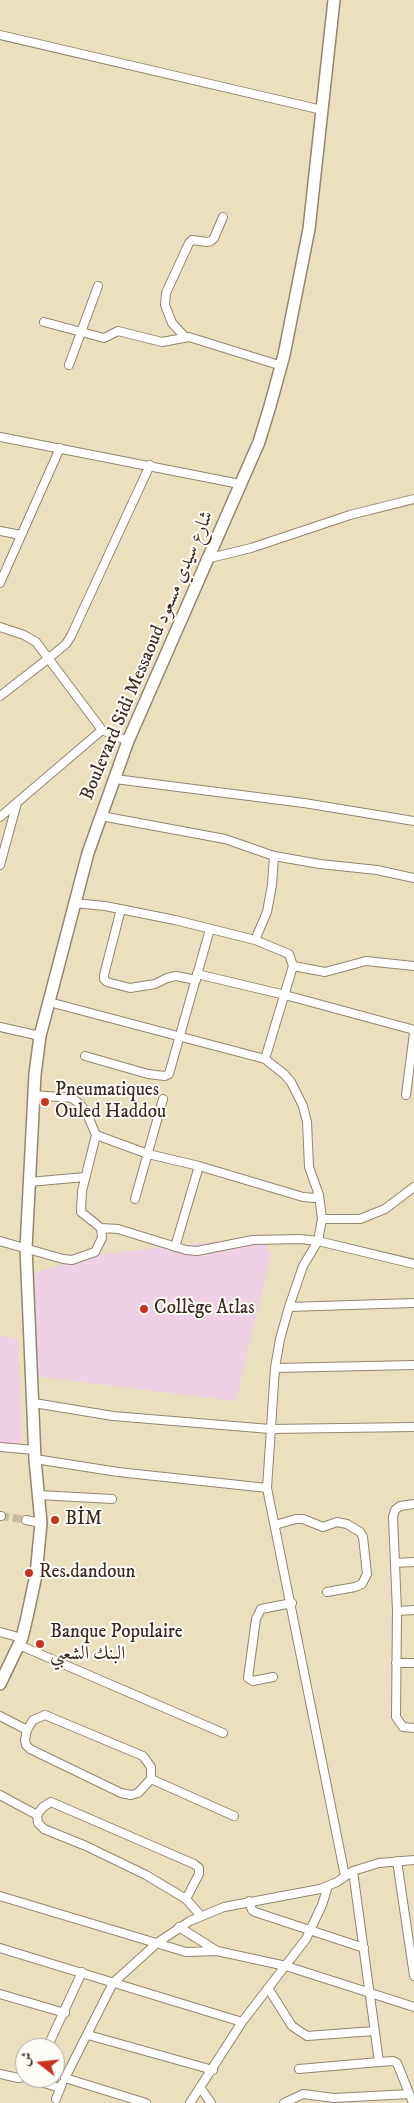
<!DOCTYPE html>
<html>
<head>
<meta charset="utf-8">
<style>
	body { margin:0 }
	#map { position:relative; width:414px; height:2103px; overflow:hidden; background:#ebe0be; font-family:"IM FELL DW Pica",Amiri,serif }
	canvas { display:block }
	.north { position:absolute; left:15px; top:2038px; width:50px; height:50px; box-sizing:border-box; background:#fdfcf7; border:1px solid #afa8a0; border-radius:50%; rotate:286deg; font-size:14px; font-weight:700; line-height:20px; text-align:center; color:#3b2a1e }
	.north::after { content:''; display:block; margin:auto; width:18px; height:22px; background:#c8321e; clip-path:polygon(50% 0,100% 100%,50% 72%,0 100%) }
</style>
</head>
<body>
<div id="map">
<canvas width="414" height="2103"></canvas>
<div class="north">ش</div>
</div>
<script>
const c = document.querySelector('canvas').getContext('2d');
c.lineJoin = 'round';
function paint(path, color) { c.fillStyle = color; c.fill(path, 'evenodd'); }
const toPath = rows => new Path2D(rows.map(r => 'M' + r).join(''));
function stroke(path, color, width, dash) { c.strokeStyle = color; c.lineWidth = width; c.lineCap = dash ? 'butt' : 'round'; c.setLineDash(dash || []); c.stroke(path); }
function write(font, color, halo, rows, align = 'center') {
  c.font = font + ' "IM FELL DW Pica",Amiri,serif'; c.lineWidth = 4; c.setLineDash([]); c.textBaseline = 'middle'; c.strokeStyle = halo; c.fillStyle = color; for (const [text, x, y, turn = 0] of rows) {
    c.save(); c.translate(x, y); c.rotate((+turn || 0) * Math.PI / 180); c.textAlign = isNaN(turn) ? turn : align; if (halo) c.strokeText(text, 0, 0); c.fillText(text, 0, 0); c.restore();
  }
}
paint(toPath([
	[262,1236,271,1255,236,1401,33,1376,28,1275,94,1255],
	[0,1336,18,1338,22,1441,16,1447,0,1447]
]), '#f0d0e5');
stroke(toPath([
	[1,1516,26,1520]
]), '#c8bc9e', 8, [8, 4]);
const street = toPath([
	[0,35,322,110],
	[44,322,104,338,118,331,162,342,189,337,282,366],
	[185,337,172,323,165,305,166,293,189,243,192,240,207,242,211,241,214,238,223,217],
	[69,365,98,286],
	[0,437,240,484],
	[0,531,21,535],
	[206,559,251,548,350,515,414,499],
	[0,583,60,448],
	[0,627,24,635,36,642,102,730,128,741],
	[0,696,49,658,66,644,71,636,150,465],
	[115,779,304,803,414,821],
	[101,816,225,839,274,856,320,864,377,870,414,878],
	[0,817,102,730],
	[0,865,17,803],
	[74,903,105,906,175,920,255,940,289,954,293,966,265,1059],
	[121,909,104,975,104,979,107,982,130,988,155,984,167,978,176,976,196,980],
	[255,940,267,912,272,885,274,856],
	[293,966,325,972,366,961,414,966],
	[197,974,285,995,414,1030],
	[49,1002,265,1059,284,1074,291,1082,303,1106,307,1122,309,1167,319,1195,322,1219,318,1241,300,1239,253,1240,197,1251,186,1250,118,1229,101,1228],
	[0,1027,40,1036],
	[85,1056,148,1074,165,1076,169,1074,210,929],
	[406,1095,414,1033],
	[96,1135,148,1154,199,1166,303,1197,314,1198,319,1195],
	[29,1182,85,1177],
	[135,1199,163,1099],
	[322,1219,360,1219,385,1209,414,1187],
	[0,1241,63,1259,72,1260,95,1252,102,1238,101,1228,81,1212,82,1191,96,1135,87,1114,81,1105,72,1098,34,1095],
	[175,1247,199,1166],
	[289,1307,414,1303],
	[275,1368,414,1365],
	[34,1403,113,1416,270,1429,414,1427],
	[0,1447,35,1450],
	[35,1459,118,1472,267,1488],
	[39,1495,112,1499],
	[414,1504,400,1506,395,1510,393,1517,397,1611,396,1717,403,1727,414,1728],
	[0,1516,1,1516],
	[26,1520,41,1523],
	[275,1525,296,1519,303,1519,323,1527,337,1522,347,1524,360,1532,363,1537,367,1574,362,1584,355,1587,327,1592],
	[395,1563,414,1562],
	[397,1611,414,1610],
	[0,1632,22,1638],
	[19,1645,223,1733],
	[396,1663,414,1663],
	[273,1677,253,1681,248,1678,256,1619,261,1609,292,1603],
	[45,1715,143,1756,151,1767,151,1779,138,1793,131,1795,121,1793,30,1749,26,1745,25,1740,27,1730,33,1720,45,1715],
	[0,1716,27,1730],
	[151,1779,234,1816],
	[0,1795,37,1815],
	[397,1861,414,1976],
	[353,1871,379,2062,393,2061,397,2063,413,2103],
	[345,1876,267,1488,275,1368,280,1339,289,1307,303,1266,318,1241,414,1264],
	[0,1896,186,1952,217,1951,286,1966,414,2007],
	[186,1899,199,1874,199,1868,194,1864,51,1802,43,1807,37,1815,38,1823,44,1829,86,1846,146,1875,186,1899,201,1916],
	[249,1901,252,1910,255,1912,364,1948],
	[179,1927,217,1951],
	[0,1948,242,2022],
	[268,1988,292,2026,307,2036,374,2031],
	[0,1994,65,2013],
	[88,2035,213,2070],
	[47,2048,82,1972],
	[299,2069,379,2062],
	[0,2074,18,2078,25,2077],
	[28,2078,60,2088],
	[200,2087,211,2103],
	[56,2099,62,2084],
	[146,2103,65,2078,113,1983,157,1943,190,1921,224,1907,320,1889,337,1882,353,1871,379,1863,414,1860],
	[190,2103,242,2022,306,1939,322,1905,328,1886],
	[284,2103,303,2094,334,2098,409,2094]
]);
const secondary = toPath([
	[0,1684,22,1638,27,1617,36,1575,41,1523,35,1459,26,1248,35,1074,40,1036,88,853,128,741,259,442,270,406,284,355,309,229,334,0]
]);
stroke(street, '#93856e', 10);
stroke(secondary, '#93856e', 14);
stroke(street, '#fff', 8);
stroke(secondary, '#fff', 11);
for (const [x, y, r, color] of [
	[45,1102,5,"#c8321e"],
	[144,1309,5,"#c8321e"],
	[55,1520,5,"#c8321e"],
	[29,1573,5,"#c8321e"],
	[40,1644,5,"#c8321e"]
]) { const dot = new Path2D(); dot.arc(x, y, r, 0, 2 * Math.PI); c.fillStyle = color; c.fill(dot); stroke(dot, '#fdfcf7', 2); }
write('19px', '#3b2a1e', '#fdfcf7', [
	["Boulevard Sidi Messaoud شارع سيدي مسعود",148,656,-67]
]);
write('19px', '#3b2a1e', '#fdfcf7', [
	["Pneumatiques",55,1091],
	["Ouled Haddou",55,1113],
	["Collège Atlas",154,1309],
	["BİM",65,1520],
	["Res.dandoun",39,1573],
	["Banque Populaire",50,1633],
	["البنك الشعبي",50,1655]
], 'left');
</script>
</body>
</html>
